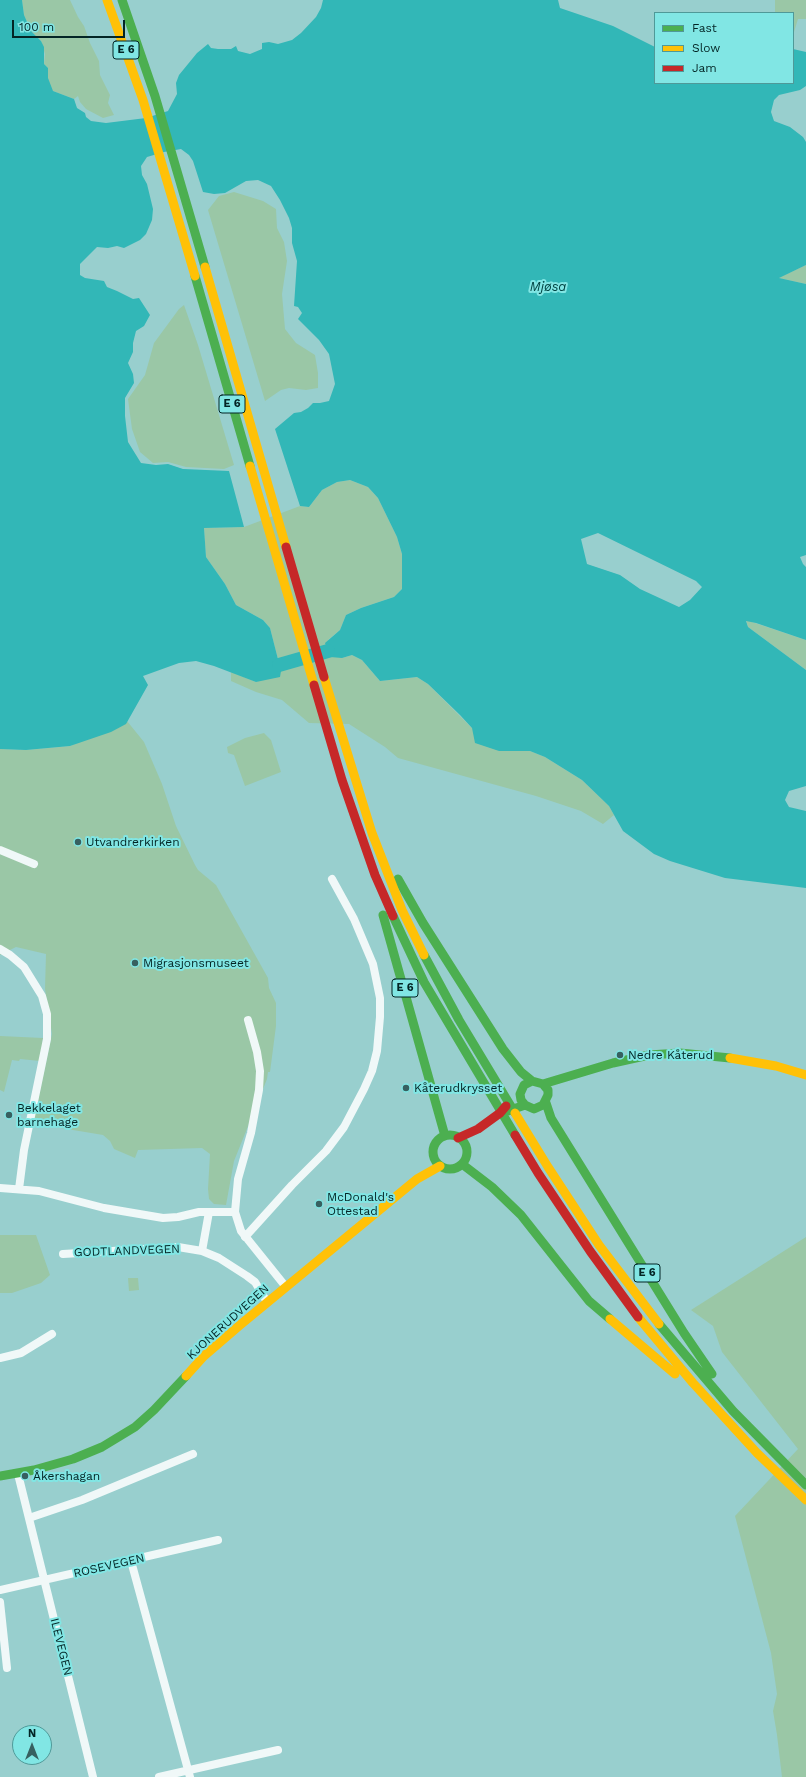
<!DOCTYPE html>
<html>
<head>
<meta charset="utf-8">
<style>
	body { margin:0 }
	#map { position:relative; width:806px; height:1777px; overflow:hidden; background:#98cfce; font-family:"Work Sans",sans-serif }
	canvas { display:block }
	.legend { position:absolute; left:654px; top:12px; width:140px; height:72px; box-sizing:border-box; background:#81e6e4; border:1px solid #4f9998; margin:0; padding:5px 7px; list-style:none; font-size:12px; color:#032525 }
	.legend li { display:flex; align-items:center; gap:8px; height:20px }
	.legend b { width:20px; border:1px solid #4f9998 }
	.north { position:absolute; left:12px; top:1725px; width:40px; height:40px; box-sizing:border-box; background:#81e6e4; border:1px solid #4f9998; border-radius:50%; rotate:0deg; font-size:11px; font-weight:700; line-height:16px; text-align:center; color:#032525 }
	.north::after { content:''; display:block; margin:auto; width:14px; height:18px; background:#376060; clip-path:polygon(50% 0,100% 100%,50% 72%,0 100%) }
	.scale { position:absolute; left:12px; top:20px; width:113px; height:18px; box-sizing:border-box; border:2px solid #032525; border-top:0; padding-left:5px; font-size:12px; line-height:14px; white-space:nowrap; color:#032525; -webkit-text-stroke:3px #81e6e4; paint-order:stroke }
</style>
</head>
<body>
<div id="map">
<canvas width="806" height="1777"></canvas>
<ul class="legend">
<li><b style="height:5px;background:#4caf50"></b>Fast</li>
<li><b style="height:5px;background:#ffc107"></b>Slow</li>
<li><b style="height:5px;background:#c62828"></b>Jam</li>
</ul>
<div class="north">N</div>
<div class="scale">100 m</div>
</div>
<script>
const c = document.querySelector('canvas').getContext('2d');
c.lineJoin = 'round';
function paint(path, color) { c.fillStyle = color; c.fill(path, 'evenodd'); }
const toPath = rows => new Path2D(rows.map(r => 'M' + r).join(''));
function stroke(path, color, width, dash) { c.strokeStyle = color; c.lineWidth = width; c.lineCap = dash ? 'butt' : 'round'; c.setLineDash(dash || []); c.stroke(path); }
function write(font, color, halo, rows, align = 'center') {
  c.font = font + ' "Work Sans",sans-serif'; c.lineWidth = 4; c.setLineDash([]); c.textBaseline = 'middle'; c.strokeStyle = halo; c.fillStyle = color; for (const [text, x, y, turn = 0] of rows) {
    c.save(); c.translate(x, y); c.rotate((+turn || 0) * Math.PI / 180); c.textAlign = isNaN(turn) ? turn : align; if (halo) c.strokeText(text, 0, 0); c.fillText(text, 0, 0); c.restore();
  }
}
paint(toPath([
	[22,0,70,0,78,17,84,26,90,43,99,61,100,75,110,95,108,103,114,115,103,118,86,109,80,102,78,96,74,99,53,91,50,87,48,78,48,68,44,64,45,54,41,41,31,31,24,15],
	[775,0,806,0,806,19,798,19,794,32,793,13,775,13],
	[234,192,263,201,276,209,277,228,284,242,287,261,282,294,285,329,296,343,315,355,318,373,318,388,306,390,289,388,281,390,265,401,208,210,219,196],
	[806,265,806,284,778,278],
	[184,305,198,345,234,465,224,469,186,467,168,462,153,463,140,452,132,429,128,399,145,375,154,343,179,309],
	[350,480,368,487,378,498,397,537,402,554,402,589,394,597,361,608,346,615,340,630,328,640,342,658,352,655,362,660,380,681,417,677,428,684,472,728,499,751,530,751,545,757,582,780,609,806,614,815,603,824,581,811,536,796,398,758,385,747,349,724,309,723,282,700,256,692,231,681,231,672,256,682,281,671,270,628,263,620,236,605,225,584,206,557,204,528,244,527,300,506,309,507,322,490,337,482],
	[746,620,806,640,806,670,748,627],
	[127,721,144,742,162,784,176,826,195,865,198,870,216,885,268,978,269,988,276,1003,276,1026,270,1072,268,1072,267,1079,234,1161,226,1205,214,1204,209,1199,208,1189,210,1154,202,1148,138,1150,135,1158,114,1149,110,1141,103,1135,37,1124,34,1120,52,1034,45,989,46,954,16,947,0,955,0,749,26,750,70,746],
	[264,733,271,740,281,772,245,786,234,755,228,753,227,747,245,738],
	[0,1036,43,1038,40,1061,20,1059,19,1061,12,1060,4,1092,0,1090],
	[0,1235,36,1235,50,1275,41,1283,12,1293,0,1293],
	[806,1237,806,1777,782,1777,777,1735,773,1711,777,1694,771,1653,735,1516,798,1449,722,1352,713,1326,691,1310],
	[128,1278,138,1278,139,1290,129,1291]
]), '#9ac7a6');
paint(toPath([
	[0,0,22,0,24,15,31,31,41,41,44,47,44,64,48,68,48,78,53,91,74,99,77,108,85,113,86,117,91,121,106,123,146,118,168,111,177,94,176,83,179,75,197,53,208,44,211,48,218,49,231,49,236,46,238,51,250,54,262,49,262,43,269,42,278,44,292,40,301,33,316,17,321,8,323,0,558,0,560,8,613,26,655,47,655,83,793,83,793,49,806,52,806,86,800,90,779,95,774,100,771,112,774,121,790,127,803,137,806,142,806,265,779,278,806,284,806,555,800,557,803,564,806,567,806,640,756,623,746,621,748,627,806,670,806,786,789,791,785,800,789,807,806,811,806,888,725,878,670,861,654,854,623,831,609,806,582,780,545,757,530,751,499,751,475,743,472,728,460,715,428,684,417,677,380,681,362,660,352,655,342,658,330,657,325,643,340,630,346,615,361,608,394,597,402,589,402,554,397,537,378,498,368,487,350,480,337,482,322,490,309,507,300,506,275,429,294,413,301,412,308,408,313,403,320,403,329,401,335,384,329,354,319,340,298,319,302,313,298,307,294,306,297,261,292,243,292,228,289,218,280,200,271,186,258,180,246,181,225,193,214,194,203,192,193,161,189,155,181,149,164,152,147,157,141,166,142,175,147,184,153,209,152,220,146,234,140,240,124,248,117,246,108,248,97,247,80,264,80,275,85,278,104,281,107,287,117,291,133,299,139,298,150,315,144,326,136,331,133,343,133,352,128,363,133,374,134,383,125,398,125,416,128,442,141,463,156,465,168,464,183,469,229,471,244,527,204,528,206,557,225,584,236,605,263,620,270,628,281,671,280,677,256,682,214,666,196,661,179,663,143,676,148,685,126,724,111,732,70,746,26,750,0,749],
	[598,533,696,581,702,587,690,600,679,607,640,589,620,575,587,564,581,539]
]), '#32b7b7');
stroke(toPath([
	[279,665,328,651]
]), '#32b7b7', 14);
stroke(toPath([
	[0,850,34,864],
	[0,949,10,955,24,967,42,996,47,1014,47,1039,24,1150,19,1189],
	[248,1020,257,1052,260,1071,259,1090,251,1133,238,1179,235,1212,241,1231,286,1287],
	[0,1188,39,1191,104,1208,163,1218,178,1217,199,1212,235,1212],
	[245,1237,292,1185,326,1151,344,1127,364,1089,372,1071,377,1051,380,1017,380,998,373,964,354,919,332,879],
	[202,1251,209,1212],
	[63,1254,178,1247,202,1251,219,1258,247,1276,255,1282,267,1302],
	[0,1358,21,1353,52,1334],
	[18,1474,93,1777],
	[29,1518,82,1500,193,1454],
	[131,1561,190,1777],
	[0,1590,218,1540],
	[0,1602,7,1668],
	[159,1777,278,1750]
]), '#f0f8f8', 8);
stroke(toPath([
	[122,0,155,96,205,267],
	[195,276,250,466],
	[398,879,423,923,503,1049,521,1072,532,1081],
	[383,915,445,1136],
	[393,916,424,982,515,1135],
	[424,955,459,1020,515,1113],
	[543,1084,613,1063,649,1055,680,1053,730,1058],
	[546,1103,551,1118,684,1333,712,1374],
	[505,1112,525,1105,534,1109,543,1105,548,1095,548,1090,543,1084,532,1081,524,1085,520,1094,521,1100,525,1105],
	'433 1152a17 17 0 1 1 34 0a17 17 0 1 1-34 0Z',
	[462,1164,492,1187,521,1215,589,1301,610,1319],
	[659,1324,733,1411,806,1485],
	[0,1476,34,1470,73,1459,102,1447,135,1427,154,1410,186,1376]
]), '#4caf50', 9);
stroke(toPath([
	[107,0,143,100,195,276],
	[205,267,286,547],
	[250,466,314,685],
	[324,677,372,833,402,910,424,955],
	[730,1058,776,1066,806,1075],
	[515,1113,548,1167,599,1245,659,1324],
	[638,1317,693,1383,757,1453,806,1500],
	[610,1319,675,1374],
	[186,1376,204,1356,240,1325,417,1179,440,1166]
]), '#ffc107', 9);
stroke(toPath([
	[286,547,324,677],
	[314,685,342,780,375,875,393,916],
	[515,1135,538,1173,590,1251,638,1317],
	[458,1138,478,1129,500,1113,506,1106]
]), '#c62828', 9);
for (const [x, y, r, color] of [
	[78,842,4,"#376060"],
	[135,963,4,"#376060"],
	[620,1055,4,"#376060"],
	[406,1088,4,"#376060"],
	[9,1115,4,"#376060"],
	[319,1204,4,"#376060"],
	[25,1476,4,"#376060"]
]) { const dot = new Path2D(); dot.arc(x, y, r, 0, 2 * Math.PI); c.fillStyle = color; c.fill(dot); stroke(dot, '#81e6e4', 1.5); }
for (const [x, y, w] of [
	[126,50,26],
	[232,404,26],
	[405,988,26],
	[647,1273,26]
]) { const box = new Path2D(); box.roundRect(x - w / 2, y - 9, w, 18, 3); c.fillStyle = '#81e6e4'; c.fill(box); stroke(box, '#032525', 1); }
write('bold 11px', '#032525', null, [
	["E 6",126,50],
	["E 6",232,404],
	["E 6",405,988],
	["E 6",647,1273]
]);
write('12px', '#032525', '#81e6e4', [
	["Utvandrerkirken",86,842],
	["Migrasjonsmuseet",143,963],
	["Nedre Kåterud",628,1055],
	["Kåterudkrysset",414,1088],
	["Bekkelaget",17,1108],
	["barnehage",17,1122],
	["McDonald's",327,1197],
	["Ottestad",327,1211],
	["Åkershagan",33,1476]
], 'left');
write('12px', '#032525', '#81e6e4', [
	["GODTLANDVEGEN",127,1251,-2],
	["KJONERUDVEGEN",228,1322,-42],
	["ROSEVEGEN",109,1566,-13],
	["ILEVEGEN",61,1647,76]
]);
write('italic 13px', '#014241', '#81e6e4', [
	["Mjøsa",548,287]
]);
</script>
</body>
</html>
